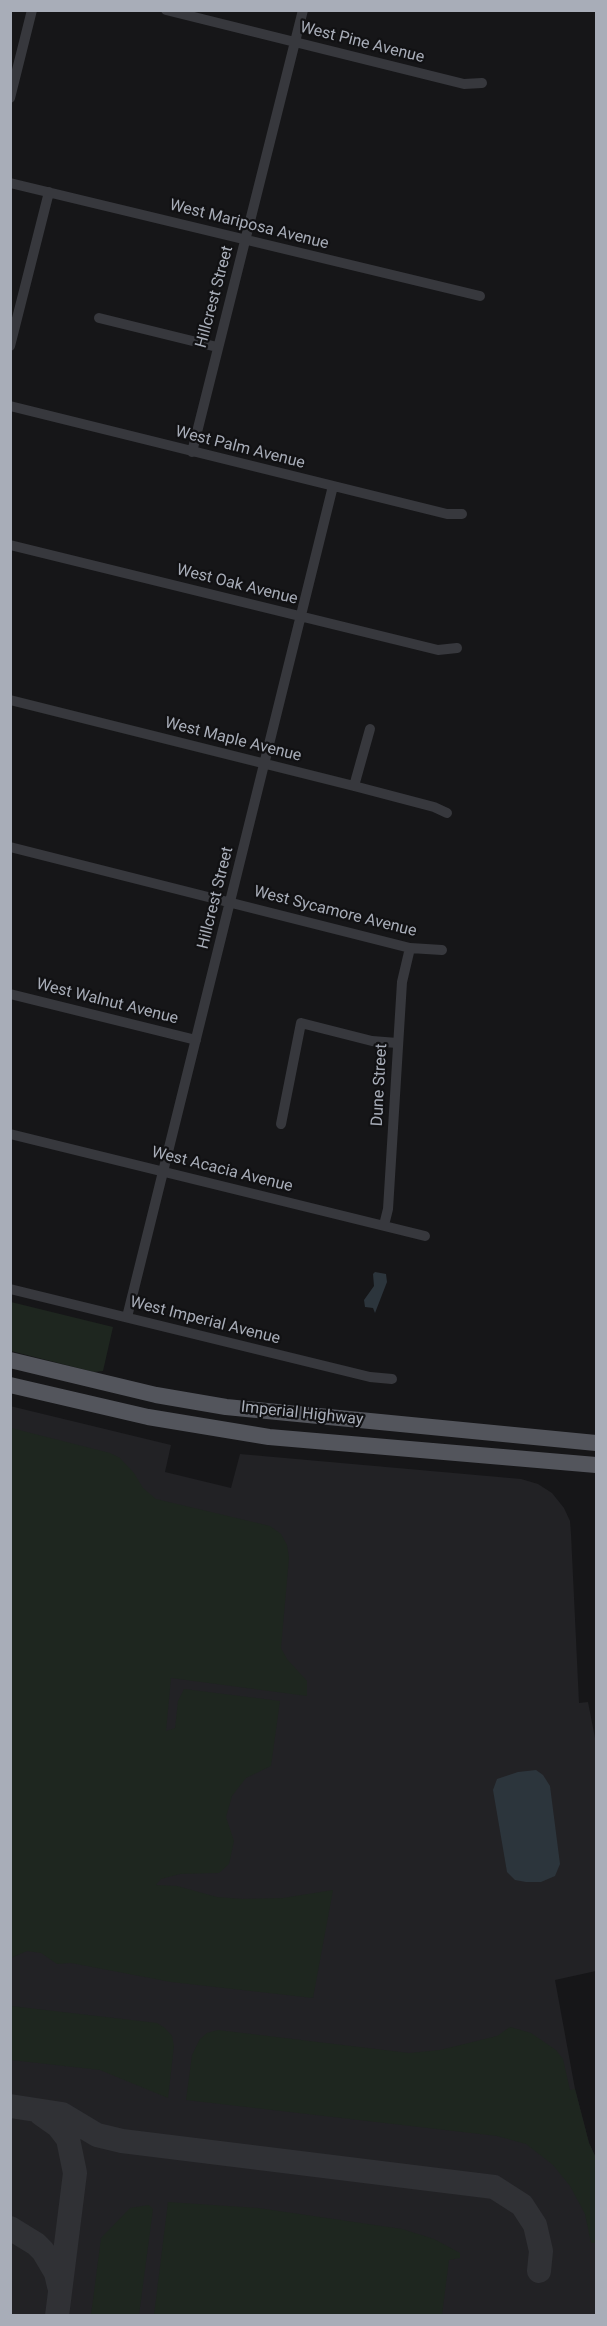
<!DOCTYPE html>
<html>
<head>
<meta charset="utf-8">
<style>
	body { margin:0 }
	#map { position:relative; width:607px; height:2326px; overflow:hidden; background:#161618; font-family:Roboto,sans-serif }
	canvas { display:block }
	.frame { position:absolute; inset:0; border:12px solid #a8adb8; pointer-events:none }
</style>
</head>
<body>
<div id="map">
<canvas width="607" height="2326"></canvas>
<div class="frame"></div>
</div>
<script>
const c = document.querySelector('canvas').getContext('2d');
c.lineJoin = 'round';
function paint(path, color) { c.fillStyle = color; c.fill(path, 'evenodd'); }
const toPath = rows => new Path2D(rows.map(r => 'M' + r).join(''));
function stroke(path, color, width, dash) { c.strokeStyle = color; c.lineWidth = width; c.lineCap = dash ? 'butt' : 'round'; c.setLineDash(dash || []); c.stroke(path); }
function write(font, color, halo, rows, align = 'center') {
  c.font = font + ' Roboto,sans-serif'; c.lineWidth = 4.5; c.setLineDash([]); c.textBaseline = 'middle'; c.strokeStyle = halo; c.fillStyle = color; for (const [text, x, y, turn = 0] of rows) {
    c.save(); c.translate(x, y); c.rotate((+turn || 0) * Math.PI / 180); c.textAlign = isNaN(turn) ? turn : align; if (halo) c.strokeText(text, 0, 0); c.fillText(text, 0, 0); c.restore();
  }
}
paint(toPath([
	[10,1406,171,1445,165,1472,231,1488,240,1454,521,1479,538,1484,552,1493,564,1508,570,1521,571,1534,579,1703,588,1702,596,1743,596,1971,555,1980,575,2089,589,2143,596,2158,596,2315,11,2315]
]), '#222225');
paint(toPath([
	[11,1302,113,1327,103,1371,94,1372,11,1351],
	[11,1428,110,1453,120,1458,134,1473,143,1488,156,1499,270,1526,281,1534,287,1545,289,1558,281,1648,287,1659,307,1681,307,1696,171,1678,166,1731,175,1728,178,1701,184,1689,280,1701,271,1766,246,1778,232,1796,226,1817,234,1841,229,1864,219,1873,180,1874,161,1879,156,1885,177,1886,217,1897,242,1899,283,1898,333,1890,313,1998,171,1982,71,1963,57,1964,41,1953,27,1951,11,1958],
	[11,2006,157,2023,165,2028,172,2036,174,2046,168,2098,100,2070,11,2060],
	[510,2027,531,2033,556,2050,563,2059,570,2090,575,2089,589,2143,596,2158,596,2243,591,2243,585,2214,570,2186,553,2165,526,2144,497,2136,186,2100,192,2055,200,2039,207,2033,218,2030,409,2053,440,2050,497,2036],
	[168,2202,258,2208,402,2229,434,2239,460,2253,460,2258,449,2260,442,2315,154,2315],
	[149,2205,153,2209,139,2315,91,2315,101,2238,130,2208]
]), '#1e261f');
paint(toPath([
	[375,1272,386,1274,387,1282,375,1313,373,1308,365,1307,364,1300,374,1286,373,1274],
	[536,1770,543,1775,550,1786,560,1864,555,1876,541,1882,526,1882,515,1880,507,1872,493,1790,497,1779,518,1772]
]), '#2c353c');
stroke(toPath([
	[10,2106,62,2114,97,2135,122,2141,494,2187,522,2205,535,2225,541,2251,539,2271],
	[41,2114,58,2126,68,2139,75,2173,57,2316],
	[10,2228,36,2244,43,2251,56,2273,59,2286]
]), '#303135', 24);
stroke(toPath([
	[166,10,464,84,482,83],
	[10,98,32,10],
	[10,183,480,296],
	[99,318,217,347],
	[10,346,49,192],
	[10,406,447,514,462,514],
	[192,452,303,10],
	[10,545,438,650,457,648],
	[10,700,354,786,434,807,447,813],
	[354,786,370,729],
	[10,847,410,948,442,950],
	[10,994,196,1040],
	[281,1124,301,1023,372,1041,397,1043],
	[10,1134,425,1236],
	[384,1225,388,1209,402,982,410,948],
	[10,1289,370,1377,392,1379],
	[127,1317,333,486]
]), '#37383d', 10);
stroke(toPath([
	[10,1360,156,1395,226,1407,596,1443],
	[10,1385,148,1417,269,1437,596,1465]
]), '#53555c', 16);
write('16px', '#a8adb8', '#111113', [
	["West Pine Avenue",362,43,14],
	["West Mariposa Avenue",249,225,14],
	["Hillcrest Street",215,297,-75],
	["West Palm Avenue",240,448,14],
	["West Oak Avenue",237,585,14],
	["West Maple Avenue",233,740,14],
	["Hillcrest Street",216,898,-76],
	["West Sycamore Avenue",335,912,14],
	["West Walnut Avenue",107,1002,14],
	["Dune Street",380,1085,-87],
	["West Acacia Avenue",222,1170,14],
	["West Imperial Avenue",205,1321,14],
	["Imperial Highway",302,1414,6]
]);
</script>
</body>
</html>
